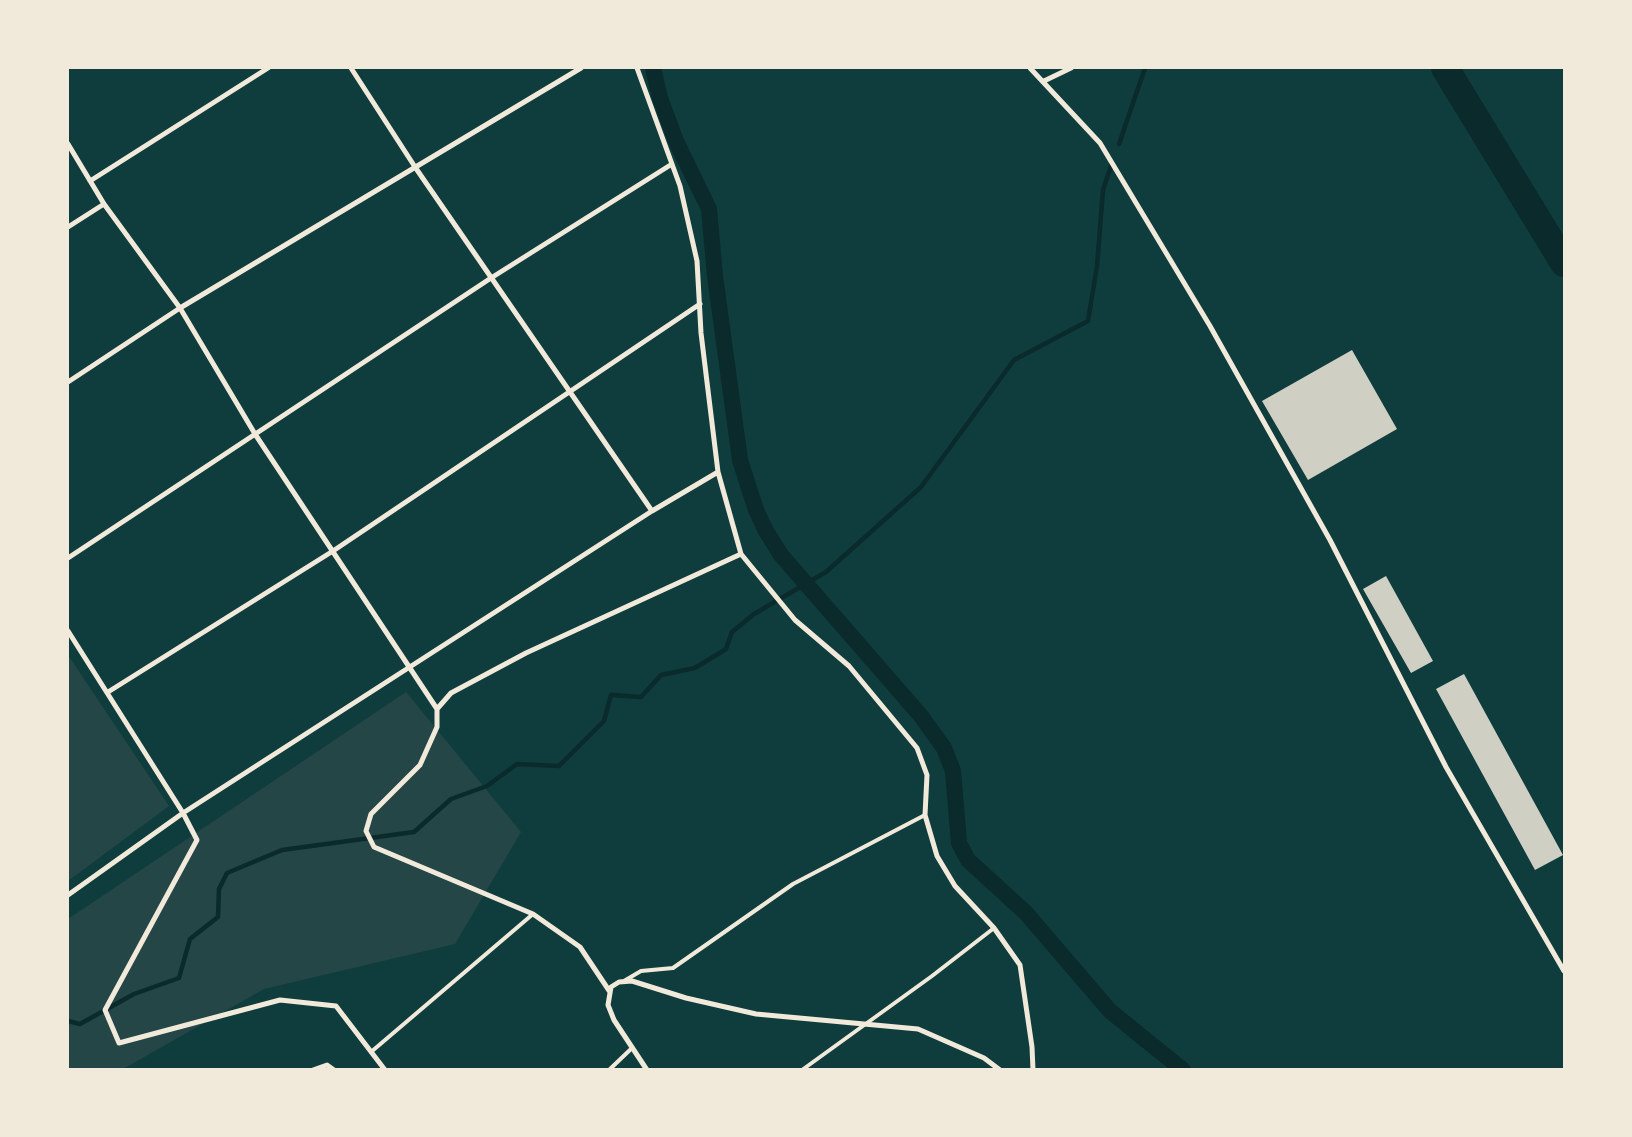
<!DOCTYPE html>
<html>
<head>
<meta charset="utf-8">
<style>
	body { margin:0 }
	#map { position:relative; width:1632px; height:1137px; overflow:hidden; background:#0f3d3e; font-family:"Alegreya Sans",sans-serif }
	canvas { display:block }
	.frame { position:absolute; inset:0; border:69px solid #f1e9da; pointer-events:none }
</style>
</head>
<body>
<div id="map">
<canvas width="1632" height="1137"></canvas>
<div class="frame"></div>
</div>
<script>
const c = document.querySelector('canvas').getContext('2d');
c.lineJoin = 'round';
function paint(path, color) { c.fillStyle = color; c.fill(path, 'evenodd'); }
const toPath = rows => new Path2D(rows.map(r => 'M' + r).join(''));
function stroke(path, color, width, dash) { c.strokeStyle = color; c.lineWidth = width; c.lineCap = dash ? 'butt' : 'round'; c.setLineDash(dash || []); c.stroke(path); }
paint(toPath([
	[68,655,169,806,68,881],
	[406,692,521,832,455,944,264,989,123,1069,68,1070,68,919]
]), '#244646');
stroke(toPath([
	[1119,144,1145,68],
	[68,1021,80,1024,134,994,179,978,190,939,218,917,219,889,227,873,282,850,414,832,451,799,487,786,517,764,559,766,604,721,611,695,641,697,661,675,695,668,726,649,732,632,754,614,826,572,921,487,1014,360,1088,321,1097,266,1103,190,1112,163]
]), '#0a2a2b', 4.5);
stroke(toPath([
	[653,68,660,98,676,141,709,209,715,276,740,460,756,510,766,531,781,555,921,716,944,748,953,771,959,843,968,860,1026,913,1110,1011,1183,1070]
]), '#0a2a2b', 16);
stroke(toPath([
	[1445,68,1564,263]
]), '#0a2a2b', 28);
paint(toPath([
	[1352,350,1397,429,1308,480,1262,401],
	[1386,576,1433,661,1411,673,1363,589],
	[1464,674,1563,855,1535,870,1436,689]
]), '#cfcfc3');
stroke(toPath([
	[624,981,641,971,673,968,793,884,925,815],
	[371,1052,533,914],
	[609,1070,632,1048],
	[802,1070,932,976,994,928]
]), '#f1e9da', 4);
stroke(toPath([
	[351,68,415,167,652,511],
	[637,68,680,186,697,261,701,333,718,472,741,554,795,620,849,666,917,748,927,775,925,815,937,856,955,886,994,928,1020,965,1032,1047,1033,1070],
	[1030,68,1100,143,1210,326,1330,540,1446,767,1564,971],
	[1044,81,1071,68],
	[68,144,104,204,180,308,255,434,437,709,451,693,526,653,741,554],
	[90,181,268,68],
	[68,227,104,204],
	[68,382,180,308,581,68],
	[68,558,491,278,672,164],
	[68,631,183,813,197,840,105,1010,119,1043,280,1000,336,1006,385,1070],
	[108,692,333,551,700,304],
	[437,709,437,727,420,765,371,814,366,831,374,847,533,914,580,947,610,992],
	[68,895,183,813,652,511,718,472],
	[313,1070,327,1065,334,1070],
	[647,1070,614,1020,608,1005,611,987,619,982,632,981,686,998,756,1014,918,1029,984,1058,1000,1070]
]), '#f1e9da', 5);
</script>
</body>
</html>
